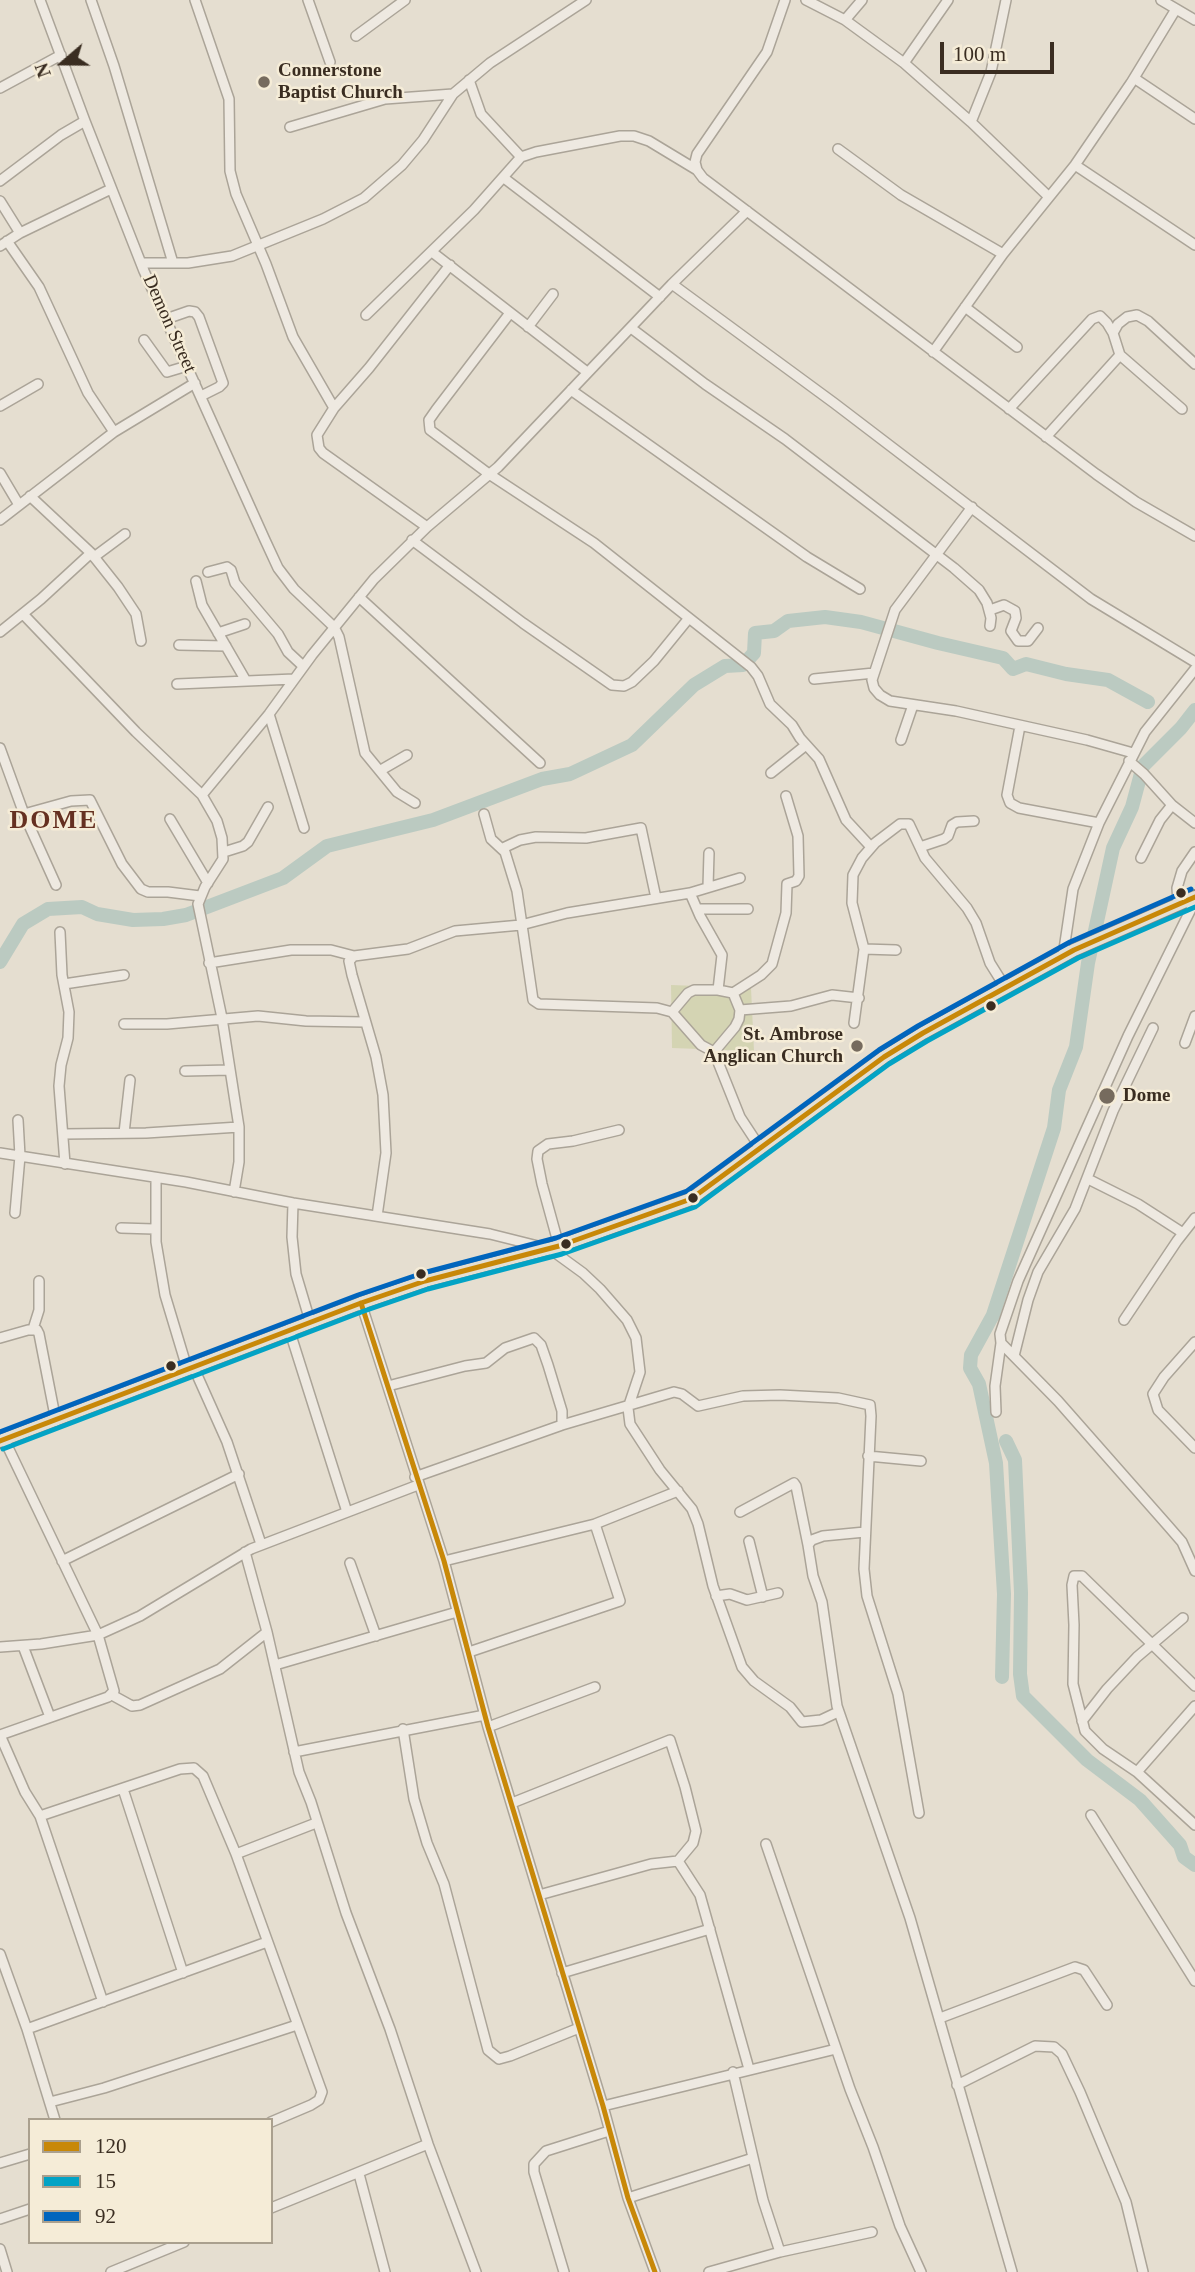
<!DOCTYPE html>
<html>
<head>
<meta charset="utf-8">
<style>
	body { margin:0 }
	#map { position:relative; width:1195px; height:2272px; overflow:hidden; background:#e5ded0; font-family:Georgia,serif }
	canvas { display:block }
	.legend { position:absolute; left:28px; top:2118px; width:245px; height:126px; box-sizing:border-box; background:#f5ecd7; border:2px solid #aaa08e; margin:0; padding:9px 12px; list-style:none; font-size:21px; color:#3a2d21 }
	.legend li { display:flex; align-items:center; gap:14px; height:35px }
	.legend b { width:35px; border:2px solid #aaa08e }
	.north { position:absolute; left:28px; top:28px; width:70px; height:70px; -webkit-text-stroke:5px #f5ecd7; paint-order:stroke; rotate:250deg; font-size:19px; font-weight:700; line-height:28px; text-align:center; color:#3a2d21 }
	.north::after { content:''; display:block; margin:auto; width:24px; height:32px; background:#3a2d21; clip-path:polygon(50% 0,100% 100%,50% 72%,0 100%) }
	.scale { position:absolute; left:940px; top:42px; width:114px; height:32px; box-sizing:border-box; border:4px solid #3a2d21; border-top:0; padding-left:9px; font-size:21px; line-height:24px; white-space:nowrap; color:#3a2d21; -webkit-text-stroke:5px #f5ecd7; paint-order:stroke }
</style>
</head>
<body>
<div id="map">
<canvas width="1195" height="2272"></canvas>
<ul class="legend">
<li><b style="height:9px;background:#c88808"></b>120</li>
<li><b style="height:9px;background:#03a3c5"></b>15</li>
<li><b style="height:9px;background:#0065bd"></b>92</li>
</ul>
<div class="north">N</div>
<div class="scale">100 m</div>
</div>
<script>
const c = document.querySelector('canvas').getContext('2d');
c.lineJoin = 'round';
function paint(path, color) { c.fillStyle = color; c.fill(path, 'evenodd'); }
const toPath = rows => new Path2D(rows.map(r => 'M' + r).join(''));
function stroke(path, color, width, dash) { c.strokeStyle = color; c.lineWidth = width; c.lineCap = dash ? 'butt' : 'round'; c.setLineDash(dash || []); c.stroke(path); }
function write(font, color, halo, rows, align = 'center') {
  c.font = font + ' Georgia,serif'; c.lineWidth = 5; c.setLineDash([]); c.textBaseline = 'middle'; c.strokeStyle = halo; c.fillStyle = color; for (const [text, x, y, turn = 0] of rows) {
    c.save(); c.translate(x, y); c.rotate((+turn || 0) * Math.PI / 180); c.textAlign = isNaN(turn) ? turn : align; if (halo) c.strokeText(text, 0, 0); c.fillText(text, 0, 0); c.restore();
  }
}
paint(toPath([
	[671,985,751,988,754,1051,672,1048]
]), '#d4d4b3');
stroke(toPath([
	[990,1439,995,1435]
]), '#bbcac1', 2.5);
stroke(toPath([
	[0,962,23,924,48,909,82,907,97,914,133,920,163,919,186,915,283,878,327,846,433,820,542,779,570,774,632,745,694,685,725,666,743,665,754,653,755,633,774,631,788,621,825,617,861,622,938,643,1003,658,1013,669,1026,664,1066,674,1108,680,1148,702],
	[1006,1441,1015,1460,1021,1593,1020,1674,1023,1696,1087,1760,1140,1800,1180,1845,1184,1857,1195,1865],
	[1002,1677,1004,1594,996,1463,979,1384,970,1368,971,1355,993,1315,1054,1128,1059,1090,1076,1047,1088,963,1113,848,1132,807,1143,766,1181,728,1195,710]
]), '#bbcac1', 14);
const minor = toPath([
	[40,0,85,121,144,271,265,540,278,568,294,589,334,627,339,637,365,753,397,792,415,803],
	[91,0,114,66,173,263],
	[195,0,229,99,230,171,236,194,266,264,293,337,334,408],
	[308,0,330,62],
	[806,0,845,20,904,63,971,122,1049,197],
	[1161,0,1195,20],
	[845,20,862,0],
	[356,36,405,0],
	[904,63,948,0],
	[1134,78,1195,119],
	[469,80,481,114,521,157],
	[0,88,61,55],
	[971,122,991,72,1006,0],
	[290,127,385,99,453,94],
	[838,149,901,195,1003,254],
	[1075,165,1195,245],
	[697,170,695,162,697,154,767,52,785,0],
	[504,178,660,297],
	[0,181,61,135,85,121],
	[0,201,20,233],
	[7,241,39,287,88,393,114,432],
	[0,246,20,233,111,189],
	[432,252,587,372],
	[141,263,188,263,232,256,323,219,364,198,402,165,423,140,453,94,490,63,586,0],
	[672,284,834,403,1091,599,1195,662],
	[965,307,1017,347],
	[510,313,436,410,429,420,430,430,489,474,594,543,751,667,758,676,770,704,792,725,800,738,819,759,846,820,871,847],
	[366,315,474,210,521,157,536,152,620,136,634,136,649,141,697,170,703,178,1096,474,1136,502,1195,536],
	[166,319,189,311,195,312,199,317,223,383,219,387,201,396],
	[528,327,553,294],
	[631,328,705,384,785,439,954,568,979,590,987,603,991,618,990,626],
	[144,340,167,372,187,366],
	[933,352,1003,254,1075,165,1131,83,1176,9],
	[571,390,807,557,860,589],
	[0,406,38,384],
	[1009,409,1092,319,1100,316,1107,323,1113,333],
	[1182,409,1120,355,1113,333,1118,324,1127,317,1137,315,1148,321,1195,364],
	[1046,437,1120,355],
	[0,473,19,505],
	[30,496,91,553,118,587,136,614,141,641],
	[972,507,895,610,872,680,874,688,880,695,890,701,956,711,1087,740,1133,753],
	[0,520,114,432,195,383],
	[427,527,323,453,319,448,317,435,334,408,369,368,450,265],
	[412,540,523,623,612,685,624,686,632,682,654,661,689,618],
	[94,557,125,534],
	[208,572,227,567,231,570,235,583,278,634,288,652,303,666],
	[196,581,202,605,246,681],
	[359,597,540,763],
	[990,610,1004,605,1015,611,1016,618,1011,631,1018,641,1028,641,1038,628],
	[23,614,136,732,202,795,217,821,222,838,223,859,205,887,198,904,222,1018,239,1127,239,1162,234,1192],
	[0,632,41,599,91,553],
	[218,633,245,624],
	[179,645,226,646],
	[814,679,874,673],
	[177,684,294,679],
	[269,714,304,828],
	[1020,726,1007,795,1010,803,1019,808,1099,823],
	[901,740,913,705],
	[0,748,24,814,56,885],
	[1129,761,1144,774,1172,805,1195,823],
	[381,770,407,755],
	[771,773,806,745],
	[202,795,269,714,312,655,374,579,427,527,498,467,672,284,747,211],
	[24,814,71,801,90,800,122,864,141,889,148,892,168,892,200,896],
	[484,814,491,839,505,852,517,891,533,1000,539,1004,657,1008,672,1012,701,1045,714,1052,740,1117,761,1149],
	[170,819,208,883],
	[920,847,944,839,948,836,952,825,957,822,974,821],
	[503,848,520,840,536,837,586,838,641,828,656,898],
	[224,852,243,846,248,842,268,807],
	[1141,858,1160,820,1172,805],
	[708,887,709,853],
	[690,893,740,878],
	[1178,903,1177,888,1182,871,1195,852],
	[697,909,748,909],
	[60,932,62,975,69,1012,68,1038,61,1065,59,1086,65,1164],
	[864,949,896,950],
	[1063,956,1073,889,1099,823,1145,732,1195,669],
	[209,963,291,950,331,950,354,956],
	[64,984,124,975],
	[733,993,761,975,772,964,786,913,787,884,796,881,799,876,798,836,786,796],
	[740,1010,791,1006,832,995,859,998],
	[672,1012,688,993,694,990,718,990,733,993,740,1010,739,1019,735,1027,714,1052],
	[854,1023,864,949,852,903,853,875,862,858,875,843,900,824,909,824,925,858,967,908,976,923,990,963,1005,987],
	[124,1024,167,1024,258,1016,306,1021,364,1022],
	[1185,1043,1195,1016],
	[185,1071,230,1070],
	[124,1133,130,1080],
	[64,1134,146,1133,239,1127],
	[0,1153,186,1182,293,1203,490,1234,550,1249,583,1273,600,1289,627,1320,636,1338,640,1372,628,1408,630,1424,660,1470,692,1509,698,1524,713,1586,742,1667,754,1681,790,1707,802,1722,821,1720,838,1712],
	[156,1178,156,1242,165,1295,187,1368],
	[1088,1179,1138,1204,1183,1233],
	[293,1203,292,1237,296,1274,310,1321],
	[15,1213,20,1156,18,1120],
	[377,1216,386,1153,383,1095,376,1057,352,975,349,961,354,956,408,949,455,931,521,925,567,913,690,893,700,916,722,955,718,990],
	[121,1228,154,1229],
	[559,1246,542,1184,537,1159,538,1151,548,1144,573,1141,619,1130],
	[361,1303,444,1561,488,1727,603,2106,628,2198,655,2272],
	[1124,1320,1177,1241,1195,1218],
	[33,1329,39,1310,39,1281],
	[289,1329,347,1512],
	[0,1338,28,1330,37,1330,39,1334,56,1421],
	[1195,1342,1164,1377,1153,1394,1158,1410,1195,1448],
	[1001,1343,1058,1401,1169,1527,1182,1542,1195,1571],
	[1014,1356,1028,1300,1038,1272,1075,1209,1113,1111,1153,1028],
	[193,1366,227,1442,261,1544],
	[388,1386,465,1366,486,1363,505,1348,534,1338,541,1345,548,1365,562,1411,562,1425],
	[996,1412,995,1386,1001,1343,1000,1334,1018,1281,1128,1036,1195,901],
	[868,1456,921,1461],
	[415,1477,562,1425,674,1392,682,1394,698,1406,743,1396,780,1395,838,1398,870,1405,871,1416,864,1569,867,1596,898,1694,919,1813],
	[740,1512,794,1483,796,1486,808,1545],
	[865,1532,823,1536,812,1540,808,1545,813,1576,822,1602,837,1706,910,1918,1012,2272],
	[749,1541,763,1597],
	[245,1552,267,1632,299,1772,311,1802,346,1913,390,2029,428,2144,476,2272],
	[62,1561,239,1474],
	[444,1561,595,1524,678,1491],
	[350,1563,376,1636],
	[716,1596,730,1594,747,1600,778,1593],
	[23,1646,50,1717],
	[0,1647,41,1644,98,1635,140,1616,251,1549,418,1485],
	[469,1652,620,1601,595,1524],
	[275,1665,457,1612],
	[1195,1686,1082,1576,1074,1576,1072,1585,1074,1625,1073,1684,1085,1731,1103,1749,1137,1772,1195,1825],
	[112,1695,132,1706,140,1705,220,1669,267,1632],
	[1082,1721,1107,1689,1137,1657,1183,1618],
	[488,1727,595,1687],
	[403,1729,414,1799,427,1843,444,1884,488,2050,499,2059,510,2056,579,2028],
	[0,1735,108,1697,114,1691,98,1635,4,1439],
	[0,1735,25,1792,40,1816,103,2002],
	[294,1752,485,1715],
	[1137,1772,1195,1706],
	[123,1789,183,1973],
	[512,1803,670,1740,685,1787,696,1831,693,1843,678,1861],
	[1091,1815,1195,1981],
	[40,1816,180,1769,194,1768,203,1776,236,1854,322,2092,319,2100,311,2105,271,2122],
	[766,1844,850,2089,873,2147,900,2226,921,2272],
	[236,1854,316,1823],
	[539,1895,651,1864,678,1861,700,1895,749,2069],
	[0,1954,27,2029,55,2120],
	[562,1973,710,1929],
	[940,2018,1075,1967,1084,1970,1107,2005],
	[27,2029,267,1942],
	[733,2072,763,2200,780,2252],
	[957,2085,1035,2046,1054,2047,1062,2054,1080,2092,1126,2202,1143,2272],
	[50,2102,104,2088,297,2025],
	[603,2106,836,2049],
	[0,2163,30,2154],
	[359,2174,385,2272],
	[628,2198,753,2158],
	[271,2208,428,2144],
	[0,2219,30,2209],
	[0,2249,7,2272],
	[111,2272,184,2242],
	[564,2272,534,2172,534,2164,546,2151,609,2131],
	[709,2272,780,2252,872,2232]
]);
const major = toPath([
	[0,1441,361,1303,425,1281,559,1246,691,1199,884,1057,923,1033,1074,950,1195,897]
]);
stroke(minor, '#aba498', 12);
stroke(major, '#90897f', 16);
stroke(minor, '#eee9e1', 9);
stroke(major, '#e4dfd3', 12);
stroke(toPath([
	[361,1303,444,1561,488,1727,603,2106,628,2198,655,2272],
	[0,1441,361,1303,425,1281,559,1246,691,1199,884,1057,923,1033,1074,950,1195,897]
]), '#c88808', 5);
stroke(toPath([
	[3,1449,364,1311,428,1289,562,1254,695,1207,889,1064,927,1041,1078,958,1195,907]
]), '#03a3c5', 5);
stroke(toPath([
	[0,1432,358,1295,423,1273,556,1238,687,1191,879,1050,918,1026,1070,942,1191,889]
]), '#0065bd', 5);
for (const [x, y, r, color] of [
	[264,82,7,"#766b5e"],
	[1181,893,6,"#3a2d21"],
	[991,1006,6,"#3a2d21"],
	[857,1046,7,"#766b5e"],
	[1107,1096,9,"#766b5e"],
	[693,1198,6,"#3a2d21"],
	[566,1244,6,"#3a2d21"],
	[421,1274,6,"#3a2d21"],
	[171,1366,6,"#3a2d21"]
]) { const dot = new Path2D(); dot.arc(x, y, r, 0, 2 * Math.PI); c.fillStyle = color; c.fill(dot); stroke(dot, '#f5ecd7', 2.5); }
write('bold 19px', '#3a2d21', '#f5ecd7', [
	["Connerstone",278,71],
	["Baptist Church",278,93],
	["St. Ambrose",843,1035,"right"],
	["Anglican Church",843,1057,"right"],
	["Dome",1123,1096]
], 'left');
write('19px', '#3a2d21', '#f5ecd7', [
	["Demon Street",169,324,66]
]);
c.letterSpacing = '2px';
write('bold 26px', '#653021', '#f5ecd7', [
	["DOME",54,821]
]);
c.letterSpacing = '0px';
</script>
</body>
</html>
